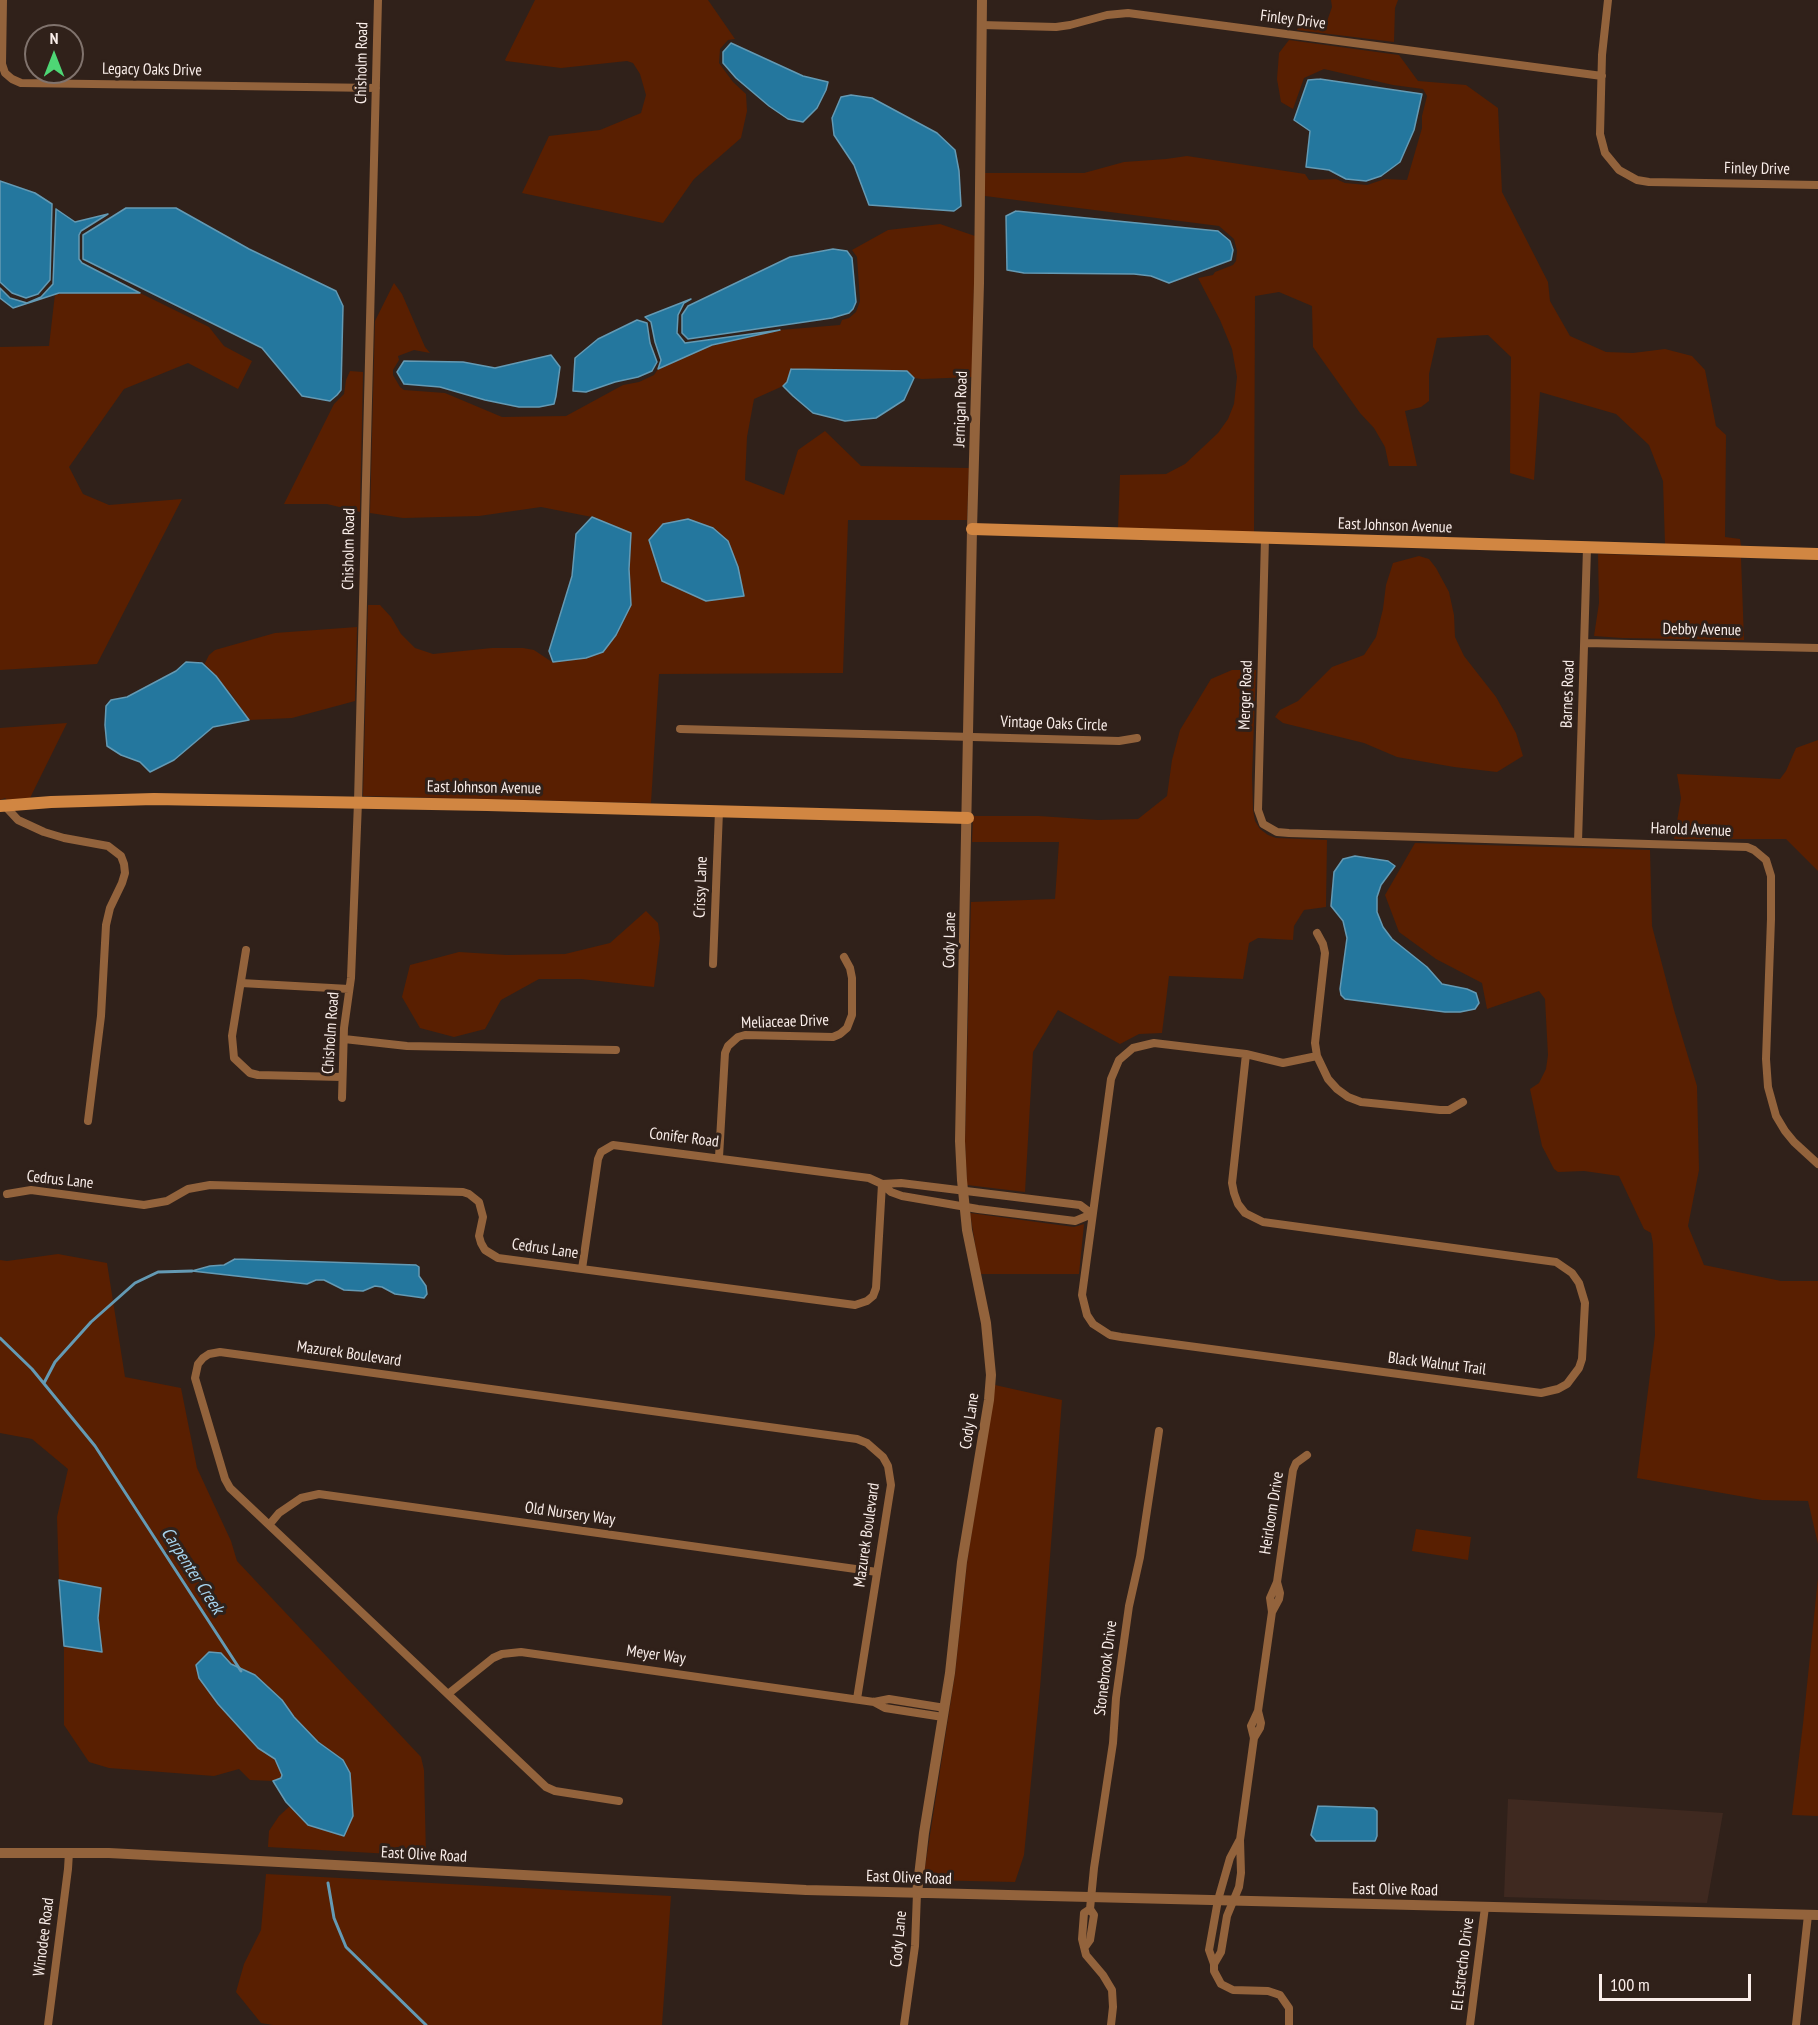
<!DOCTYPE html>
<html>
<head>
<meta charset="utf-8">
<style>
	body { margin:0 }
	#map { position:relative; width:1818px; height:2025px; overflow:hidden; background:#30211a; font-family:"PT Sans Narrow",sans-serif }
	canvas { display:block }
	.north { position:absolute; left:24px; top:24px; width:60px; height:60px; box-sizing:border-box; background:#30211a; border:2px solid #80736d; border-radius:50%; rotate:0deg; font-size:16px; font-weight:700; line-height:24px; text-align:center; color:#f9ede9 }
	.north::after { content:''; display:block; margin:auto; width:21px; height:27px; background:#4ed675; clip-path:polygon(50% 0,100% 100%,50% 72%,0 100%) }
	.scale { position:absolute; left:1599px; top:1974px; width:152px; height:27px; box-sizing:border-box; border:3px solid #f9ede9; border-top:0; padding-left:8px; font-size:18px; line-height:21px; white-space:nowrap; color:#f9ede9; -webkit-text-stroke:4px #30211a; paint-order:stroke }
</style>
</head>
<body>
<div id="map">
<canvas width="1818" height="2025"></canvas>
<div class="north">N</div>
<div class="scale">100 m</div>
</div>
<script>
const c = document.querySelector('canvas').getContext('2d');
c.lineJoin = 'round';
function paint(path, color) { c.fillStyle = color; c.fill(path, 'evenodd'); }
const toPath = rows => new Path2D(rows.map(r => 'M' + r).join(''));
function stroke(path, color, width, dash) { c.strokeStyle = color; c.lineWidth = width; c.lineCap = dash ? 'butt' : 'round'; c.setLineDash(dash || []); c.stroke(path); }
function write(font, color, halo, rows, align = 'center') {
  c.font = font + ' "PT Sans Narrow",sans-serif'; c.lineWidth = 6; c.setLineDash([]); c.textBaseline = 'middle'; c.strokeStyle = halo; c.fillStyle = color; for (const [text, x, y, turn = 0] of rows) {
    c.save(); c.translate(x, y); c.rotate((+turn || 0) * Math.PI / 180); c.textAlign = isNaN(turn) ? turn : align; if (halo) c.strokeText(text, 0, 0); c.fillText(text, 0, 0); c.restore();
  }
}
paint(toPath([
	[1508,1799,1723,1813,1707,1903,1504,1897]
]), '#3f2920');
paint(toPath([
	[535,0,708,0,735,39,728,40,720,49,719,63,733,82,746,94,747,111,741,138,694,179,663,223,522,193,549,136,600,130,641,113,646,95,640,74,633,63,627,61,561,68,506,61,505,60],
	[1331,0,1398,0,1395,8,1394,42,1297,30,1299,26,1325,27,1332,7],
	[1289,40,1399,55,1418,81,1466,85,1498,108,1502,192,1548,282,1550,301,1570,336,1606,352,1633,353,1665,349,1692,356,1705,370,1716,426,1726,435,1725,537,1740,539,1741,546,1665,544,1663,481,1649,445,1616,414,1540,392,1534,480,1510,473,1511,357,1488,335,1437,338,1429,374,1429,401,1421,407,1405,411,1417,466,1389,466,1385,447,1374,428,1360,413,1313,347,1312,306,1279,292,1255,296,1254,532,1118,528,1120,475,1166,474,1185,464,1218,433,1228,419,1234,404,1237,377,1232,349,1220,320,1198,278,1213,275,1215,272,1233,265,1236,261,1237,251,1234,239,1219,226,985,196,985,173,1084,173,1124,162,1166,159,1187,156,1305,174,1309,180,1336,179,1345,183,1367,185,1385,179,1407,180,1422,128,1422,116,1427,96,1423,89,1393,85,1324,69,1304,78,1293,109,1281,102,1277,79,1279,53],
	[940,224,975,236,972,377,922,379,914,378,907,371,787,382,783,386,754,399,747,437,745,480,784,495,798,450,825,431,861,466,969,468,967,520,848,520,843,673,659,674,651,803,363,796,368,605,380,605,391,617,401,634,415,648,433,654,492,648,523,648,534,650,552,662,586,658,631,605,629,569,592,517,541,507,479,516,403,518,370,513,375,321,394,283,402,294,425,347,430,353,414,350,398,356,399,360,393,370,393,375,400,387,404,390,445,393,502,417,566,416,623,385,639,382,654,375,658,369,712,345,780,330,840,325,842,320,849,318,856,312,860,301,857,257,852,250,888,230],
	[688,519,713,528,728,541,738,567],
	[59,293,140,293,209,327,224,346,252,361,238,389,188,363,124,389,69,467,83,494,109,505,182,499,97,664,0,670,0,347,49,346,55,294],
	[350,371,363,372,360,512,327,504,284,504,334,404,344,394,346,380],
	[1598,554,1741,558,1744,640,1622,638,1594,636,1599,603],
	[1419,556,1429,559,1436,568,1449,592,1454,615,1455,637,1464,656,1496,697,1516,733,1523,756,1497,772,1454,767,1397,757,1364,743,1283,723,1275,717,1280,710,1298,701,1332,667,1364,655,1376,637,1383,609,1386,585,1393,563],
	[357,627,355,701,292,718,249,720,232,695,204,665,209,655,215,650,275,633],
	[1232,670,1256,670,1252,776,1253,810,1255,821,1260,829,1268,835,1276,838,1327,840,1326,907,1304,910,1294,926,1293,940,1258,938,1249,943,1243,979,1169,976,1162,1033,1139,1034,1120,1044,1058,1010,1033,1052,1025,1192,967,1185,965,1141,971,902,1055,899,1059,842,972,842,973,816,1039,816,1098,820,1138,819,1167,796,1172,760,1180,730,1211,679],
	[67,723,30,798,7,800,5,798,0,800,0,728],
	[1818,740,1818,871,1786,839,1674,839,1681,798,1677,774,1780,779,1786,771,1796,748],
	[1415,843,1650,850,1652,926,1674,1010,1697,1086,1699,1170,1688,1226,1704,1265,1781,1281,1818,1281,1818,1544,1808,1501,1762,1500,1637,1478,1655,1335,1653,1244,1651,1233,1644,1229,1619,1176,1584,1171,1558,1172,1554,1169,1542,1146,1530,1089,1539,1083,1546,1069,1548,1055,1545,999,1539,991,1487,1009,1482,983,1436,959,1399,932,1385,895],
	[646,911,658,923,660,938,654,987,581,979,539,979,501,1000,485,1029,454,1037,420,1028,402,997,410,965,459,952,507,955,565,954,610,943],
	[970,1213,1074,1227,1084,1224,1079,1274,980,1274],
	[58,1254,107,1263,125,1377,181,1388,197,1468,231,1541,237,1561,421,1757,424,1770,426,1856,268,1847,269,1831,279,1816,290,1806,308,1825,353,1816,350,1773,343,1760,318,1742,294,1717,282,1700,255,1675,231,1664,221,1653,209,1652,197,1665,199,1678,218,1704,258,1748,275,1759,282,1775,281,1778,273,1781,250,1780,239,1769,214,1776,109,1768,89,1762,64,1725,64,1646,102,1652,98,1618,101,1589,59,1580,57,1517,68,1469,32,1439,0,1433,0,1260,7,1261],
	[995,1385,1062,1400,1040,1688,1024,1855,1015,1882,923,1880,955,1674,967,1563],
	[1416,1529,1471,1537,1468,1560,1412,1551],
	[1818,1578,1818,1816,1792,1815,1803,1724],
	[266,1874,671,1896,662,2025,273,2025,261,2023,236,1992,244,1964,261,1930]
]), '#591f01');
const water = toPath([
	[731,43,803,76,828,82,826,90,817,108,803,122,788,119,769,106,736,78,723,63,723,52,731,43],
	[1320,79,1422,94,1414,130,1400,162,1381,176,1366,181,1346,179,1329,170,1306,167,1310,131,1294,120,1308,80,1320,79],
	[851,95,872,98,937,133,955,150,959,171,961,206,954,211,869,205,854,165,834,135,832,118,841,97,851,95],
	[0,181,35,193,52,204,50,280,38,294,26,298,12,293,0,282,0,181],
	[126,208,176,208,249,249,336,291,343,306,341,390,337,395,330,401,302,396,262,348,83,259,83,235,126,208],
	[56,209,75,222,108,214,81,231,79,235,79,259,82,263,140,293,59,293,13,308,0,298,0,288,10,298,27,303,41,297,53,284,56,209],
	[1016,211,1218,231,1230,241,1233,250,1231,260,1169,283,1151,276,1134,274,1024,273,1007,270,1006,216,1016,211],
	[833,249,847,251,852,258,856,302,853,309,849,313,832,318,688,339,682,333,682,315,688,306,790,257,833,249],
	[691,299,684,303,678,315,677,333,685,343,780,330,712,345,658,369,661,360,655,342,651,322,645,317,691,299],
	[637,320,647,323,650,343,657,362,652,371,638,377,615,382,586,392,573,391,575,358,598,339,637,320],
	[551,355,560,367,556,396,554,404,539,407,519,407,485,400,440,387,404,384,397,372,404,361,463,362,495,368,551,355],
	[791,369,907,371,914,378,904,400,876,418,845,421,813,413,793,396,783,386,787,382,791,369],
	[592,517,631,533,629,569,631,605,616,635,603,652,586,658,553,662,549,651,572,576,576,534,592,517],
	[688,519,713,528,728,541,738,567,744,596,706,601,662,581,649,540,663,524,688,519],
	[186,662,202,663,216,676,249,720,213,727,174,760,150,772,140,762,121,755,107,746,105,725,106,706,111,700,127,697,176,671,186,662],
	[1355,856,1388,861,1395,866,1381,885,1377,897,1377,912,1383,927,1392,939,1427,967,1442,984,1467,989,1476,993,1479,1003,1475,1009,1460,1012,1445,1012,1345,999,1341,995,1340,989,1347,938,1343,921,1331,906,1334,872,1343,859,1355,856],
	[235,1259,416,1265,419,1267,419,1276,426,1286,427,1294,424,1298,395,1294,382,1287,375,1286,363,1291,344,1290,324,1280,316,1280,307,1284,192,1271,210,1266,224,1265,235,1259],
	[59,1580,101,1588,98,1618,102,1652,64,1646,59,1580],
	[209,1652,221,1653,231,1664,255,1675,282,1700,294,1717,318,1742,343,1760,350,1773,353,1816,344,1836,308,1825,286,1802,273,1781,281,1778,282,1775,275,1759,258,1748,218,1704,199,1678,196,1665,209,1652],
	[1318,1806,1374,1808,1377,1811,1377,1836,1375,1841,1316,1841,1311,1835,1318,1806]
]);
paint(water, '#24779e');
stroke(water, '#649ab4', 1.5);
stroke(toPath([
	[0,1338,32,1369,95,1446,241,1671],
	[44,1383,55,1362,91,1322,135,1283,158,1272,192,1271],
	[328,1883,334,1918,346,1947,426,2025]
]), '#649ab4', 3);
stroke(toPath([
	[3,0,2,64,5,73,12,79,21,83,376,88],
	[1608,0,1602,55,1600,134,1605,153,1619,170,1637,180,1649,182,1818,185],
	[981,25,1056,27,1070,25,1107,15,1128,13,1602,76],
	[1265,538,1258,810,1263,824,1277,832,1289,833,1747,847,1754,850,1766,860,1771,876,1771,919,1766,1059,1768,1087,1776,1116,1785,1131,1794,1142,1818,1164],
	[1585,643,1818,648],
	[680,729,1119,741,1137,738],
	[5,806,18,820,44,832,64,838,108,846,121,856,124,864,125,873,122,883,110,908,106,925,101,1016,88,1121],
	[1578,842,1587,548],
	[1317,933,1323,944,1325,953,1315,1043,1317,1056,1328,1079,1337,1089,1348,1097,1361,1102,1440,1110,1449,1110,1463,1102],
	[246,950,232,1036,234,1058,250,1073,258,1075,342,1077],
	[713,964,719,811],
	[241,983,349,989],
	[344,1039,407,1046,616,1050],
	[1246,1054,1232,1183,1234,1193,1238,1204,1245,1213,1263,1222,1556,1262,1572,1273,1579,1283,1585,1303,1582,1359,1579,1368,1567,1384,1558,1389,1541,1393,1121,1337,1110,1335,1093,1324,1087,1315,1082,1295,1111,1079,1119,1060,1133,1048,1154,1043,1246,1054,1283,1063,1317,1056],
	[342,1098,344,1028,351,978,358,802,378,0],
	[719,1157,725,1053,728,1046,738,1037,745,1035,833,1037,840,1034,847,1028,852,1015,852,978,850,968,844,957],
	[882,1184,901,1183,1080,1205,1092,1214],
	[7,1194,31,1190,144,1205,167,1201,188,1189,210,1185,463,1192,469,1194,479,1202,483,1217,479,1236,481,1243,485,1250,498,1258,855,1305,867,1301,873,1296,876,1288,882,1184],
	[582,1269,598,1159,601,1152,613,1145,869,1178,882,1184,891,1192,902,1196,978,1209,1075,1221,1092,1214],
	[269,1525,279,1513,301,1498,319,1494,877,1572],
	[1272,1612,1279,1599,1280,1593,1277,1582,1293,1470,1296,1463,1307,1455],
	[448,1694,493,1658,502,1654,521,1652,874,1702,889,1699,945,1708],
	[874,1702,885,1708,943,1717],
	[1254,1738,1260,1728,1261,1723,1258,1711,1272,1612,1270,1598,1277,1582],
	[619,1801,555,1791,546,1787,230,1488,225,1479,195,1378,198,1364,203,1358,209,1354,220,1352,857,1439,867,1443,883,1457,888,1466,891,1485,857,1699],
	[1239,1841,1230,1858,1218,1900,1209,1950,1214,1964,1214,1971,1221,1984,1233,1990,1268,1991,1280,1995,1289,2008,1289,2025],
	[1090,1909,1084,1913,1082,1939,1086,1955,1103,1975,1112,1990,1113,2007,1111,2025],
	[1085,1947,1090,1940,1094,1915,1090,1909,1094,1868,1113,1743,1116,1698,1129,1606,1140,1557,1159,1431],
	[1214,1964,1221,1952,1227,1916,1239,1887,1241,1873,1240,1840,1254,1738,1251,1726,1258,1711],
	[48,2025,68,1869,69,1852],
	[904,2025,915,1946,917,1893],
	[1470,2025,1485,1907],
	[1796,2025,1808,1915]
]), '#93633c', 8);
stroke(toPath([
	[0,1853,109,1853,806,1890,1818,1915],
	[917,1893,924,1833,950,1673,962,1562,989,1400,991,1375,986,1323,967,1230,962,1180,960,1141,972,529,979,283,982,0]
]), '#93633c', 10);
stroke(toPath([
	[972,529,1818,554],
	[0,806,51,802,154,799,487,805,968,818]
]), '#d18642', 12);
write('16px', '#f9ede9', '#30211a', [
	["Finley Drive",1293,20,7],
	["Chisholm Road",362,63,-89],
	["Legacy Oaks Drive",152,70,1],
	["Finley Drive",1757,169,1],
	["Jernigan Road",961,409,-88],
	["East Johnson Avenue",1395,526,2],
	["Chisholm Road",349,549,-89],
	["Debby Avenue",1702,630,1],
	["Barnes Road",1568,694,-88],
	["Merger Road",1246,695,-88],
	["Vintage Oaks Circle",1054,724,2],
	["East Johnson Avenue",484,788,1],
	["Harold Avenue",1691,830,2],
	["Crissy Lane",701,887,-88],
	["Cody Lane",950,940,-89],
	["Meliaceae Drive",785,1022,-2],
	["Chisholm Road",331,1033,-86],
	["Conifer Road",684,1138,7],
	["Cedrus Lane",60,1180,6],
	["Cedrus Lane",545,1249,8],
	["Mazurek Boulevard",349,1354,8],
	["Black Walnut Trail",1437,1364,7],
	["Cody Lane",970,1421,-82],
	["Heirloom Drive",1272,1513,-81],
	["Old Nursery Way",570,1514,8],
	["Mazurek Boulevard",867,1535,-82],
	["Meyer Way",656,1655,8],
	["Stonebrook Drive",1106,1668,-83],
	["East Olive Road",424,1855,3],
	["East Olive Road",909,1878,2],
	["East Olive Road",1395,1890,1],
	["Winodee Road",44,1937,-83],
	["Cody Lane",899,1939,-85],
	["El Estrecho Drive",1463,1964,-83]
]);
write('italic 18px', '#a6d4ef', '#30211a', [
	["Carpenter Creek",192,1571,57]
]);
</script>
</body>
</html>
